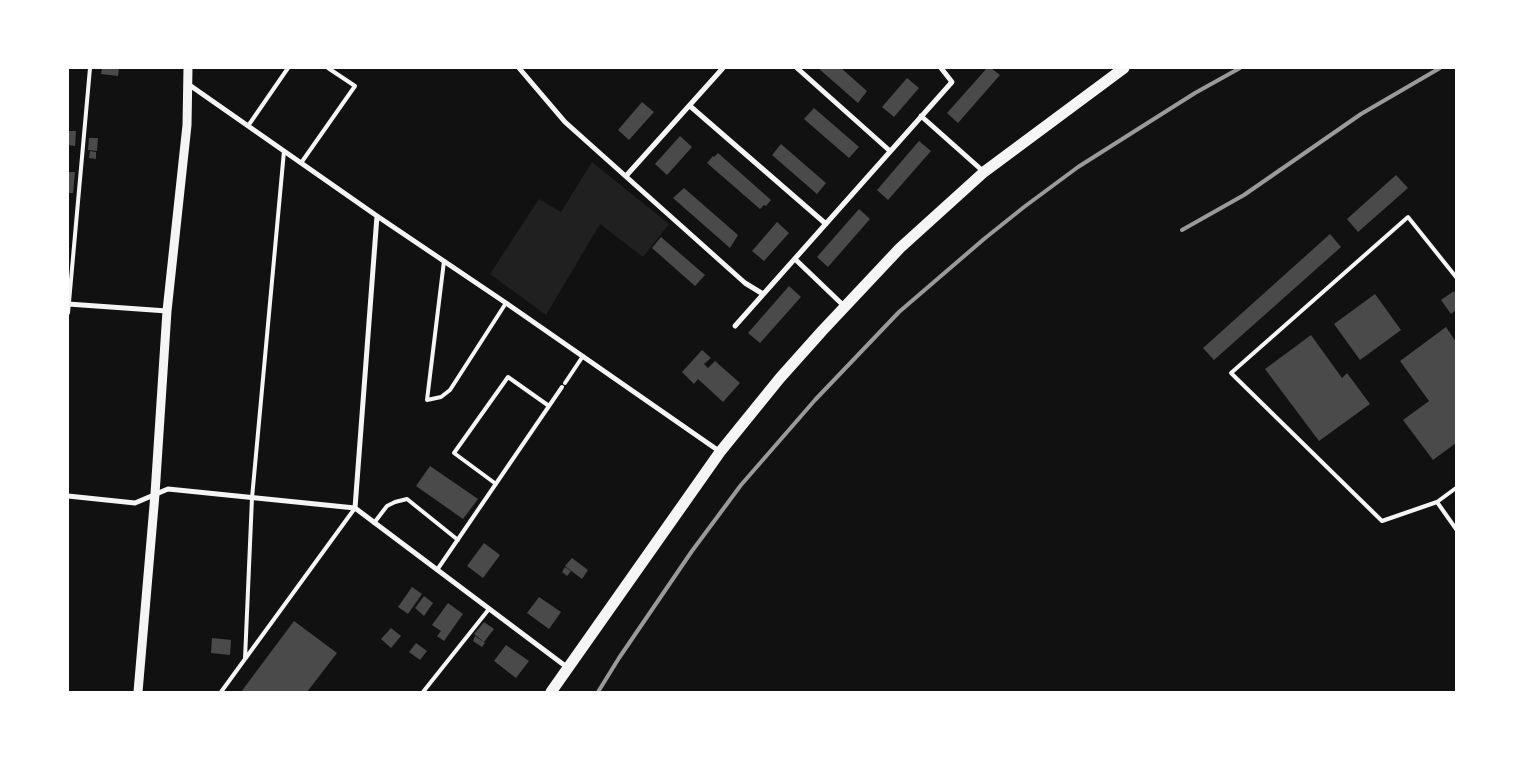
<!DOCTYPE html>
<html>
<head>
<meta charset="utf-8">
<style>
	body { margin:0 }
	#map { position:relative; width:1524px; height:760px; overflow:hidden; background:#111; font-family:"Open Sans",sans-serif }
	canvas { display:block }
	.frame { position:absolute; inset:0; border:69px solid #fff; pointer-events:none }
</style>
</head>
<body>
<div id="map">
<canvas width="1524" height="760"></canvas>
<div class="frame"></div>
</div>
<script>
const c = document.querySelector('canvas').getContext('2d');
c.lineJoin = 'round';
function paint(path, color) { c.fillStyle = color; c.fill(path, 'evenodd'); }
const toPath = rows => new Path2D(rows.map(r => 'M' + r).join(''));
function stroke(path, color, width, dash) { c.strokeStyle = color; c.lineWidth = width; c.lineCap = dash ? 'butt' : 'round'; c.setLineDash(dash || []); c.stroke(path); }
paint(toPath([
	[592,162,669,224,643,257,600,224,546,315,490,274,539,199,561,212]
]), '#202020');
paint(toPath([
	[102,68,119,68,118,76,101,74],
	[818,68,841,68,867,91,858,103],
	[987,68,991,68,1000,75,958,123,947,113],
	[907,78,919,88,894,117,882,107],
	[642,102,654,112,629,140,618,130],
	[814,108,859,147,849,158,804,119],
	[68,131,76,131,75,146,68,145],
	[680,136,692,147,667,175,655,164],
	[89,138,98,138,97,151,88,150],
	[919,141,931,151,888,200,877,190],
	[781,144,826,183,817,194,772,155],
	[90,151,96,152,96,159,89,158],
	[718,153,771,200,766,206,764,205,760,209,707,163,713,156,714,157],
	[68,172,75,172,73,193,68,193],
	[1396,175,1408,188,1358,232,1347,219],
	[684,188,738,235,730,248,673,198],
	[859,209,870,219,828,267,817,257],
	[777,222,789,233,764,261,752,251],
	[1330,234,1341,247,1214,360,1203,348],
	[661,237,705,275,695,286,652,248],
	[789,286,801,297,760,343,748,333],
	[1454,291,1456,294,1456,310,1451,314,1441,300],
	[1375,294,1401,330,1360,360,1334,324],
	[1446,327,1456,342,1456,443,1433,460,1403,420,1429,401,1400,361],
	[1311,335,1342,378,1347,373,1370,404,1319,441,1265,369],
	[702,350,711,358,704,364,708,368,715,361,740,383,723,402,698,379,694,384,682,372],
	[430,466,478,499,463,519,416,486],
	[484,543,500,555,483,578,467,566],
	[572,558,588,570,582,579,565,566],
	[565,567,571,571,567,576,562,572],
	[412,587,422,594,408,614,398,607],
	[424,596,433,603,424,616,415,608],
	[539,597,561,612,549,629,527,613],
	[448,603,463,614,444,641,437,636,441,631,432,625],
	[294,621,337,653,307,692,241,692],
	[484,622,494,629,484,642,474,634],
	[391,628,401,636,391,648,381,639],
	[475,636,485,643,482,647,473,641],
	[212,638,231,640,230,655,211,653],
	[416,643,427,651,420,660,409,652],
	[506,645,529,661,516,678,494,661]
]), '#4a4a4a');
stroke(toPath([
	[248,126,288,68],
	[301,163,355,86,328,68],
	[444,261,427,400,441,397,450,390,506,303],
	[1456,277,1408,217,1231,373,1382,521,1437,502,1456,529],
	[68,313,90,68],
	[565,383,583,356],
	[496,484,454,453,508,377,549,406],
	[1437,502,1456,488],
	[374,523,387,506,395,502,407,499,458,540],
	[437,570,562,387],
	[245,659,252,498,284,151],
	[221,692,355,508],
	[423,692,489,609]
]), '#f5f5f5', 4);
stroke(toPath([
	[519,68,565,122,745,283,763,294],
	[797,68,890,151],
	[188,84,377,216,506,303,719,451],
	[690,106,826,224],
	[921,116,984,172],
	[626,176,723,68],
	[795,259,844,306],
	[68,304,167,311],
	[735,326,952,82,941,68],
	[68,496,135,503,168,489,355,508,568,668],
	[355,508,377,216]
]), '#f5f5f5', 5);
stroke(toPath([
	[138,692,155,494,167,311,187,125,188,68]
]), '#f5f5f5', 9);
stroke(toPath([
	[551,692,720,452,780,378,822,331,900,248,984,172,1124,68]
]), '#f5f5f5', 11);
stroke(toPath([
	[1182,230,1244,195,1361,114,1440,68],
	[598,692,619,658,692,551,741,485,815,400,899,312,984,239,1024,207,1078,167,1195,93,1240,68]
]), '#9a9a9a', 4);
</script>
</body>
</html>
